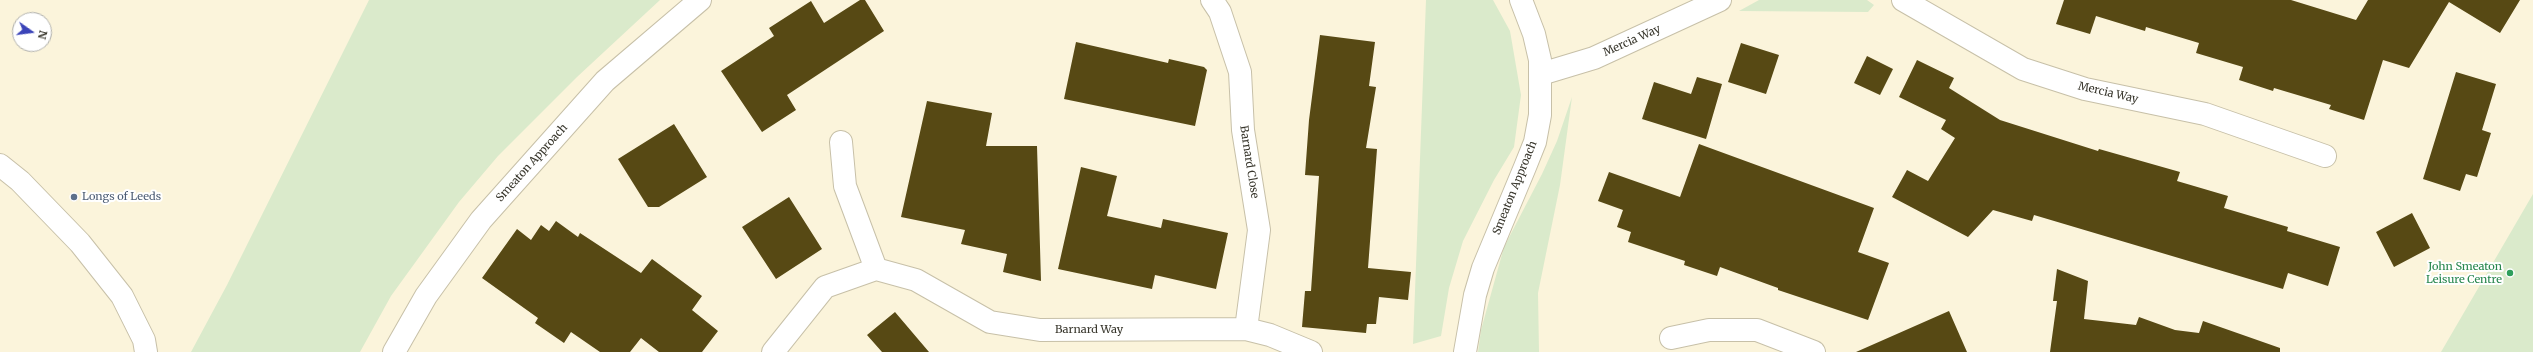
<!DOCTYPE html>
<html>
<head>
<meta charset="utf-8">
<style>
	body { margin:0 }
	#map { position:relative; width:2533px; height:352px; overflow:hidden; background:#fbf4db; font-family:Merriweather,serif }
	canvas { display:block }
	.north { position:absolute; left:12px; top:12px; width:40px; height:40px; box-sizing:border-box; background:#fff; border:1px solid #afafab; border-radius:50%; rotate:104deg; font-size:11px; font-weight:700; line-height:16px; text-align:center; color:#38362c }
	.north::after { content:''; display:block; margin:auto; width:14px; height:18px; background:#3b44b8; clip-path:polygon(50% 0,100% 100%,50% 72%,0 100%) }
</style>
</head>
<body>
<div id="map">
<canvas width="2533" height="352"></canvas>
<div class="north">N</div>
</div>
<script>
const c = document.querySelector('canvas').getContext('2d');
c.lineJoin = 'round';
function paint(path, color) { c.fillStyle = color; c.fill(path, 'evenodd'); }
const toPath = rows => new Path2D(rows.map(r => 'M' + r).join(''));
function stroke(path, color, width, dash) { c.strokeStyle = color; c.lineWidth = width; c.lineCap = dash ? 'butt' : 'round'; c.setLineDash(dash || []); c.stroke(path); }
function write(font, color, halo, rows, align = 'center') {
  c.font = font + ' Merriweather,serif'; c.lineWidth = 4; c.setLineDash([]); c.textBaseline = 'middle'; c.strokeStyle = halo; c.fillStyle = color; for (const [text, x, y, turn = 0] of rows) {
    c.save(); c.translate(x, y); c.rotate((+turn || 0) * Math.PI / 180); c.textAlign = isNaN(turn) ? turn : align; if (halo) c.strokeText(text, 0, 0); c.fillText(text, 0, 0); c.restore();
  }
}
paint(toPath([
	[369,0,660,0,577,77,498,156,459,202,391,296,360,352,191,352,227,285],
	[1426,0,1493,0,1510,31,1521,95,1514,147,1494,180,1463,241,1449,288,1441,336,1413,344],
	[1759,0,1867,0,1874,5,1868,12,1739,11],
	[1572,97,1560,185,1538,293,1539,352,1478,352,1481,330,1504,247,1542,174,1557,141],
	[2533,194,2533,352,2441,352]
]), '#daeacb');
paint(toPath([
	[860,0,865,0,884,31,787,95,796,110,762,132,721,71,774,36,769,28,811,1,824,23],
	[2064,0,2291,0,2356,20,2368,0,2520,0,2500,33,2449,2,2409,68,2383,60,2364,120,2329,109,2331,105,2274,88,2273,91,2239,80,2243,67,2196,53,2199,43,2146,27,2145,31,2096,16,2090,34,2056,24],
	[1320,35,1375,42,1369,86,1376,87,1366,148,1377,149,1368,268,1411,272,1408,300,1379,297,1376,324,1367,324,1366,333,1302,327,1305,291,1311,291,1319,176,1305,175,1309,120],
	[1076,42,1168,63,1169,59,1204,67,1207,70,1195,126,1064,99],
	[1741,43,1779,55,1766,94,1728,82],
	[1867,56,1893,69,1880,95,1854,83],
	[1917,60,1954,78,1949,88,2000,120,2098,151,2099,149,2180,172,2177,181,2228,196,2224,208,2288,227,2287,231,2340,247,2328,286,2288,273,2283,289,2034,215,2032,221,1993,210,1968,237,1892,197,1907,170,1928,181,1955,138,1941,129,1946,120,1899,97],
	[2456,72,2496,84,2482,130,2491,133,2477,177,2466,174,2460,191,2423,179],
	[1697,77,1722,84,1706,139,1642,119,1654,82,1691,94],
	[927,101,992,113,986,146,1037,146,1041,281,1003,272,1007,254,961,244,965,230,901,217],
	[674,124,707,177,659,207,648,207,618,159],
	[1699,144,1874,208,1858,252,1889,263,1868,320,1778,290,1778,288,1720,267,1717,276,1684,265,1685,261,1628,242,1631,232,1617,227,1623,210,1598,201,1609,172,1680,197],
	[1081,167,1117,176,1107,216,1161,228,1163,219,1228,233,1216,289,1155,275,1152,289,1058,269],
	[789,197,822,249,776,279,742,227],
	[2412,213,2430,248,2394,267,2376,232],
	[556,221,578,237,580,233,641,273,652,259,702,296,692,310,718,331,702,352,659,352,641,338,630,352,600,352,571,332,564,343,535,323,538,318,482,278,517,229,531,240,541,225,549,231],
	[2057,269,2088,281,2084,319,2136,325,2139,317,2175,330,2199,333,2203,321,2280,348,2280,352,2050,352,2057,301,2053,301],
	[1949,311,1967,352,1856,352],
	[895,312,929,352,882,352,867,335]
]), '#574914');
const minor = toPath([
	[1212,0,1220,12,1240,72,1243,130,1259,230,1246,329],
	[1903,0,2023,69,2085,89,2205,114,2325,156],
	[1541,74,1594,58,1720,0],
	[841,142,845,186,876,269],
	[0,165,20,181,80,243,122,296,144,340,146,352],
	[1671,338,1709,330,1757,330,1814,352],
	[394,352,426,296,481,220,605,81,700,0],
	[773,352,825,287,876,269,916,280,990,322,1040,330,1246,329,1270,335,1311,352],
	[1465,352,1475,295,1483,268,1525,167,1535,142,1540,115,1540,60,1534,34,1521,0]
]);
stroke(minor, '#c7c0a8', 24);
stroke(minor, '#fff', 22);
for (const [x, y, r, color] of [
	[74,197,4,"#5c6f8a"],
	[2510,273,4,"#2e9e5b"]
]) { const dot = new Path2D(); dot.arc(x, y, r, 0, 2 * Math.PI); c.fillStyle = color; c.fill(dot); stroke(dot, '#fff', 1.5); }
write('11px', '#38362c', '#fff', [
	["Mercia Way",1632,41,-24],
	["Mercia Way",2108,93,13],
	["Barnard Close",1249,162,81],
	["Smeaton Approach",532,163,-48],
	["Smeaton Approach",1515,188,-68],
	["Barnard Way",1089,330]
]);
write('11px', '#4e5e75', '#fff', [
	["Longs of Leeds",82,197]
], 'left');
write('11px', '#27864d', '#fff', [
	["John Smeaton",2502,267],
	["Leisure Centre",2502,280]
], 'right');
</script>
</body>
</html>
